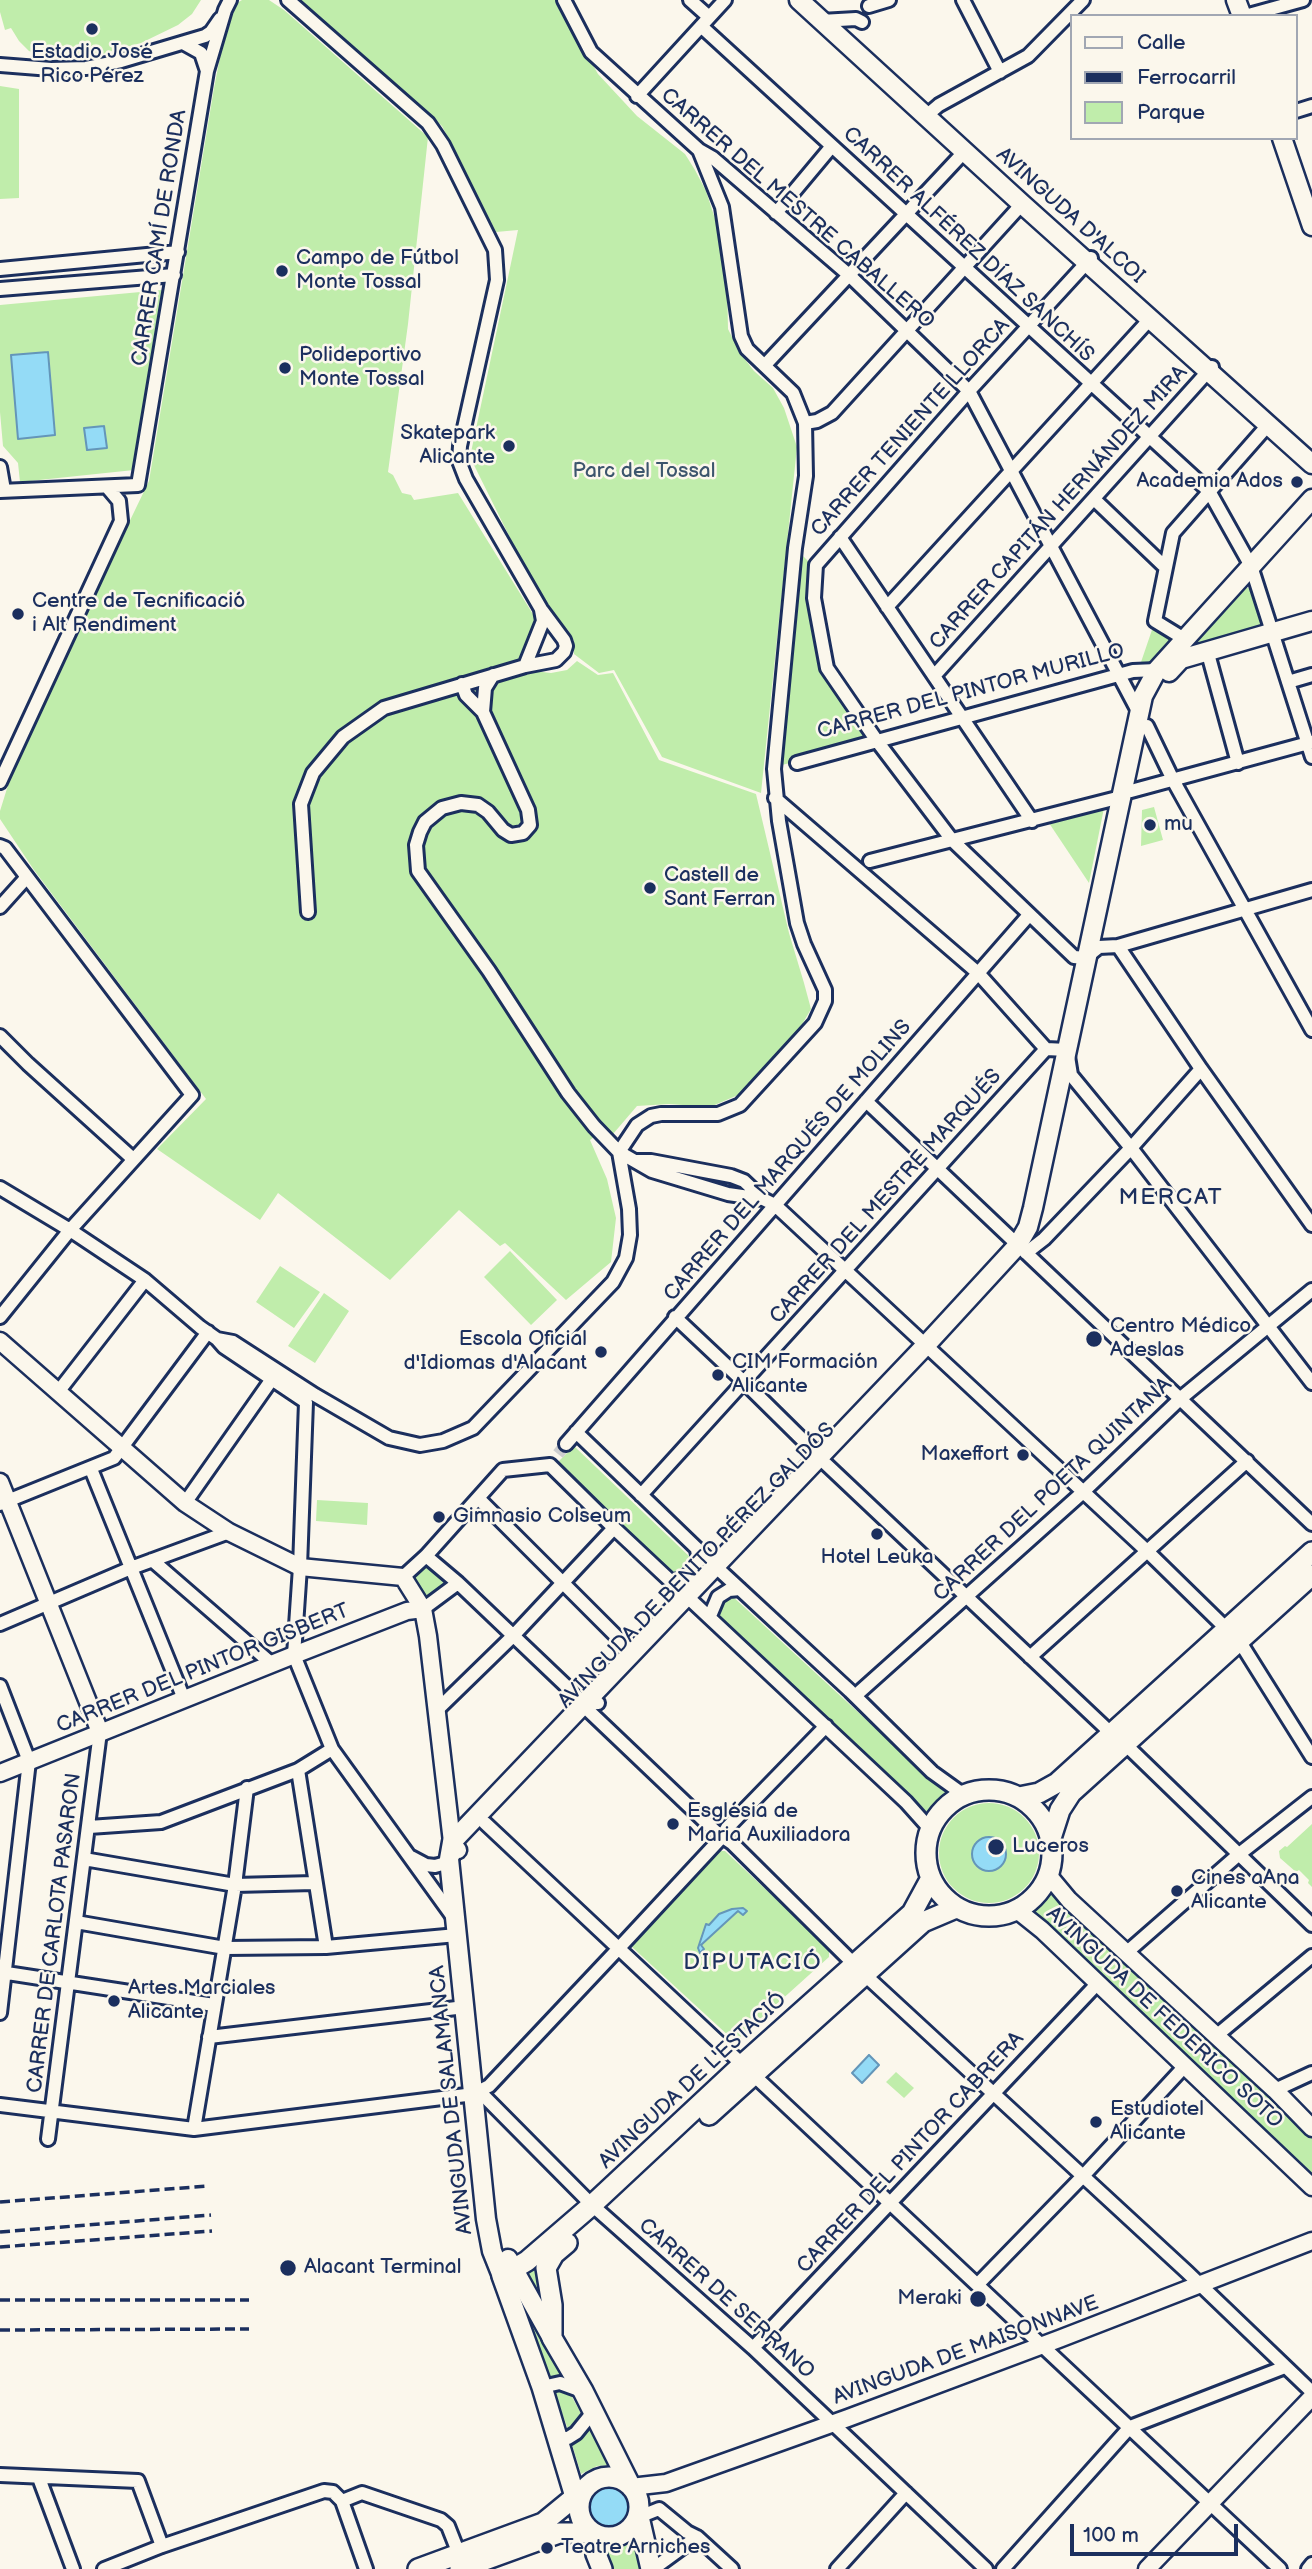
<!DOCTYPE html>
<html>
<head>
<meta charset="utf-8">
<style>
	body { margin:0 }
	#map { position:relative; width:1312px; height:2569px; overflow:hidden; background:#fbf7ec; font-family:"Balsamiq Sans",sans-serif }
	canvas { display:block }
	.legend { position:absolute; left:1070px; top:14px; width:228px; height:126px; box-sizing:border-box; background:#fbf7ec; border:2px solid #a1a7b3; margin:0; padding:9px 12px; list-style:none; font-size:21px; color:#1b2f5e }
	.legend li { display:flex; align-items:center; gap:14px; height:35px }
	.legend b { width:35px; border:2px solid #a1a7b3 }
	.scale { position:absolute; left:1070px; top:2524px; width:168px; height:32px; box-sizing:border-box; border:4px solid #1b2f5e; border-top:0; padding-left:9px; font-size:21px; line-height:24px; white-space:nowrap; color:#1b2f5e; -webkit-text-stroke:5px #fbf7ec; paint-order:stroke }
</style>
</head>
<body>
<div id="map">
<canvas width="1312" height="2569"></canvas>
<ul class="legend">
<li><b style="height:9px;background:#fbf7ec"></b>Calle</li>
<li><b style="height:9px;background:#1b2f5e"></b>Ferrocarril</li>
<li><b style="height:19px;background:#c0edab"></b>Parque</li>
</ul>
<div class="scale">100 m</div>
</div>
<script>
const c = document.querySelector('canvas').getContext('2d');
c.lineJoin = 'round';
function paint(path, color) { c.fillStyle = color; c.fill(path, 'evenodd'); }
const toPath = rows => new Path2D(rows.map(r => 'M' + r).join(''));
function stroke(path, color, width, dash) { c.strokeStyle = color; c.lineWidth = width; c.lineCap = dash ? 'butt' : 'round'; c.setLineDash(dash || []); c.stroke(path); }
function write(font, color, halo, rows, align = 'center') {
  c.font = font + ' "Balsamiq Sans",sans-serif'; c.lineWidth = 5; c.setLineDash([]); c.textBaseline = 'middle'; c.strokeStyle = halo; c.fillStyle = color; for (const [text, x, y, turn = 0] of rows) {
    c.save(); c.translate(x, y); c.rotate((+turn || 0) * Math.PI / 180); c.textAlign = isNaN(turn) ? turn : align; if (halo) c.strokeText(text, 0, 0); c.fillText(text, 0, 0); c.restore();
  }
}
paint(toPath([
	[0,0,201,0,192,14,178,25,141,43,102,54,54,58,43,57,29,51,19,41,11,28,5,30,0,12],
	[242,0,269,0,284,10,428,137,408,324,388,472,393,475,402,493,411,495,414,500,458,493,539,624,524,645,525,658,534,671,551,673,567,670,577,661,598,675,613,673,659,760,756,794,789,933,804,983,811,1009,797,1033,738,1095,710,1107,669,1104,637,1106,607,1141,599,1133,590,1140,607,1179,616,1218,611,1262,566,1300,505,1243,500,1246,459,1210,390,1280,278,1193,260,1220,157,1149,206,1099,34,870,0,819,0,811,9,782,54,678,149,481,214,88,226,26,237,3],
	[297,0,556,0,598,74,637,116,685,154,695,170,706,191,718,228,727,281,728,329,740,353,754,371,773,388,784,408,797,447,761,793,662,757,614,670,599,673,574,654,574,641,568,630,554,622,529,576,470,457,518,230,496,232,442,126],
	[0,86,19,89,19,198,0,199],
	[162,290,134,470,20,482,18,463,3,446,0,412,0,305],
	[795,548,820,573,814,598,827,668,877,741,774,767],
	[1244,586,1254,591,1263,619,1262,627,1188,650,1187,647],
	[1154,624,1180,639,1155,663,1140,665],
	[1154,807,1163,840,1141,846,1142,810],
	[1104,808,1089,883,1049,823],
	[510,1251,557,1300,531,1325,484,1277],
	[280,1266,320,1292,294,1328,256,1302],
	[324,1293,349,1311,315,1363,288,1346],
	[574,1446,691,1558,675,1574,557,1463],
	[317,1500,368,1503,367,1525,316,1521],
	[427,1561,452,1582,440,1592,425,1598,412,1576],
	[730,1594,949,1796,928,1813,714,1612],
	'939 1853a50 50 0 1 1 100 0a50 50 0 1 1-100 0Z',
	[1312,1824,1312,1887,1308,1883,1309,1880,1299,1870,1296,1872,1280,1858,1279,1851,1285,1846,1287,1847],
	[716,1851,725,1851,829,1949,829,1957,739,2038,731,2038,632,1947,632,1939],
	[1047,1894,1053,1894,1128,1963,1312,2138,1312,2173,1033,1914,1033,1907,1038,1899],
	[896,2072,914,2088,904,2098,886,2082],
	[544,2255,547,2319,522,2274],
	[525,2308,569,2381,550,2380],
	[564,2386,572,2397,584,2419,569,2432,553,2388],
	[590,2423,614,2465,597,2466,581,2474,571,2441],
	[635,2542,642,2569,606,2569,601,2551,611,2551]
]), '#c0edab');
const water = toPath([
	[48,352,55,435,18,439,11,355,48,352],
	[104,426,107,448,87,450,84,428,104,426],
	'972 1854a17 17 0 1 1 34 0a17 17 0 1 1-34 0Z',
	[743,1908,747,1911,743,1915,738,1911,701,1945,704,1949,700,1953,698,1948,706,1924,709,1925,719,1914,732,1909,743,1908],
	[869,2055,879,2065,862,2083,852,2073,869,2055],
	'589 2506a21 21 0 1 1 42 0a21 21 0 1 1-42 0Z'
]);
paint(water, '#94dbf6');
stroke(water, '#6496b9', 2);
stroke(toPath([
	[558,1454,566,1444]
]), '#cecfd0', 12, [12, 6]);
const minor = toPath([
	[288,0,428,123,443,145,495,250,497,280,460,446,459,461,466,479,541,609,564,640,566,646,564,652,556,660,525,666,384,708,343,737,313,773,301,804,308,912],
	[564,0,591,52,699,150,713,158,849,275,969,391,1138,711],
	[690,0,709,17],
	[963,0,1000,72],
	[869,6,889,0],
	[1245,16,1303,0],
	[821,21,856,19,862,22],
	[701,26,1209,491,1251,566,1312,757],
	[183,43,201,53,207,71],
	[0,65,51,69,86,68,121,61,205,36,211,32,220,19],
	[637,96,725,0],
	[1296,111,1312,106],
	[926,116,939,105,1028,56,1083,0],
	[776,213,832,146],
	[1091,258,969,391,816,565,814,598,827,668,877,741,952,840,1074,957,1085,958,1099,947,1118,946,1312,890],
	[0,269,178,252],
	[0,289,174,275],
	[765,365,965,151],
	[805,423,817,421,832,413,1022,204],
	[0,467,4,490],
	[0,491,138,485,207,71,225,10,230,0],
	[1094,499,1165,567],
	[840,537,1032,821],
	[887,607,1150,319],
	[1186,640,1155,621,1173,533,1268,425],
	[1207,650,1238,763],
	[525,666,543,621,541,610],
	[934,676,1212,367],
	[1288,682,1312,675],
	[462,684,466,695,483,712,528,810,530,825,523,833,511,835,503,830,488,812,478,805,461,803,442,808,425,822,420,832,416,845,418,871,489,971,568,1093,594,1126,619,1152,652,1171,728,1194,763,1199,775,1205,1148,1552,1240,1642,1312,1757],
	[483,712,485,688,493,675],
	[1147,726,1173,780,1312,1030],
	[797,763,1133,671,1157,670],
	[0,782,121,521,119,501,108,488],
	[1131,791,1312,742],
	[775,798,978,973,1046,1049],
	[0,846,5,848,27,877,192,1095,70,1230,0,1317],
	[870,861,1121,797],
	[0,907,27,877],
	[1118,946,1201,1069,1312,1225],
	[0,1036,28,1064,132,1158],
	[1046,1049,1067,1050,1071,1075,1131,1148,1312,1383],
	[866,1101,1312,1524],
	[619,1152,637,1125,651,1116,661,1114,718,1114,740,1105,815,1023,825,1001,825,990,804,944,797,923,779,821,774,769,795,548,806,476,805,423,793,393,747,349,741,336,722,207,699,150],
	[637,1161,651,1161,731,1176,744,1181,763,1199],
	[0,1188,70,1230,145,1280,200,1327,217,1339,233,1342,315,1395,389,1438,420,1445,443,1441,473,1428,613,1282,626,1258,630,1235,629,1209,619,1152],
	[1026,1253,1044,1239,1131,1148,1201,1069],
	[675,1317,743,1381,819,1456],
	[217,1339,224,1347,306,1402,300,1567,294,1655,332,1749,453,1917],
	[58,1392,145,1280],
	[576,1432,715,1566,850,1691,932,1772,964,1795],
	[566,1444,1029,915],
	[826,1464,1112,1734],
	[550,1465,614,1528,906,1802,931,1830],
	[91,1469,184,1699],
	[641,1495,1046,1049],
	[478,1498,633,1653],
	[185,1503,272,1379],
	[0,1504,114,1458,208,1332],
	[426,1556,458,1583,585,1704,598,1703],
	[152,1560,272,1664],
	[403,1577,426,1556,503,1470,550,1465],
	[673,1582,687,1576,696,1566,699,1559,697,1550],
	[423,1609,458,1583],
	[710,1616,718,1597,729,1590,740,1589],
	[0,1624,131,1568,229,1532],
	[1030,1657,1247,1461],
	[0,1686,29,1761,0,2013],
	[855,1696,1082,1493,1181,1398,1312,1290],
	[437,1710,513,1636,614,1528],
	[590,1712,716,1832,732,1843,865,1975,1187,2272,1312,2392],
	[1127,1738,1126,1745,1312,1925],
	[298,1770,326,1947],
	[485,1823,1280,2569],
	[89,1827,161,1822,298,1770,332,1749],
	[411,1857,426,1865,435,1866,446,1863,454,1855],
	[84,1859,235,1885,314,1883],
	[76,1922,225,1948,326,1947,457,1935],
	[1126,1953,1238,1855,1312,1797],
	[0,1972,214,2005],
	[1216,2036,1312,1956],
	[209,2037,465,2007],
	[483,2089,489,2086,619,1948,722,1837,727,1828,826,1726],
	[1275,2090,1312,2073],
	[0,2105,194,2129,474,2094,484,2096,592,2205,753,2348,986,2569],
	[194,2129,235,1885,247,1788],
	[48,2139,100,1732],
	[978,2284,1084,2175,1184,2067],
	[753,2348,1097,1984],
	[542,2387,560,2383,582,2391],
	[558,2438,568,2438,576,2433,593,2412],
	[0,2475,138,2481,162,2546],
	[39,2478,73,2569],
	[342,2501,362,2493,441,2520,448,2526,459,2554],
	[639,2517,659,2509,687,2532,697,2537,732,2569],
	[104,2569,162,2546,324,2491,333,2492,342,2501,366,2569],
	[653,2569,697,2537],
	[837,2569,906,2493],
	[1003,2569,1130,2427,1285,2367],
	[1308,2569,1312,2564]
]);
const tertiary = toPath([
	[0,1341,185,1503,229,1532,300,1567,403,1577,423,1609,428,1636,452,1842,458,1850],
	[0,1482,100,1732],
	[0,1773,294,1655,407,1611,423,1609],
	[1049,1876,1069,1900,1275,2090,1312,2128],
	[1017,1910,1042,1930,1312,2187],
	[631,2487,666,2483,848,2418,1059,2339,1312,2241],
	[1147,2569,1312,2397]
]);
const secondary = toPath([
	[799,0,1022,204,1312,464],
	[1236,0,1242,16],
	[1282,138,1312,226],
	[1169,672,1181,659,1312,621],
	[508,2259,552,2338],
	[502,2276,492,2251,486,2219,449,1859,452,1842,925,1346,1017,1246,1028,1227,1033,1208,1143,696,1157,670,1312,499]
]);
const primary = toPath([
	'926 1853a63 63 0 1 1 126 0a63 63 0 1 1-126 0Z',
	[1019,1797,1039,1793,1057,1783,1312,1552],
	[1051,1838,1060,1810,1071,1793,1312,1575],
	[709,2115,923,1922,956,1908],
	[567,2243,554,2254,546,2268,552,2305,552,2338,583,2391,631,2487],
	'579 2507a30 30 0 1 1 60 0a30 30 0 1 1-60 0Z',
	[579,2510,542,2387,502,2276,527,2261,592,2205,743,2064,912,1913,931,1878],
	[639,2517,651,2569],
	[593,2533,596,2554,602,2569],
	[418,2569,543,2523,582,2491],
	[460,2569,559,2533,593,2533]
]);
stroke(minor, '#1b2f5e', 18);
stroke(tertiary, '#1b2f5e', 21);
stroke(secondary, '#1b2f5e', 23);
stroke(primary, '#1b2f5e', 24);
stroke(minor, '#fbf7ec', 12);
stroke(tertiary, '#fbf7ec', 16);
stroke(secondary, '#fbf7ec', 18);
stroke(primary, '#fbf7ec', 19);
stroke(toPath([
	[0,2202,208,2186],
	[0,2232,211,2215],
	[0,2247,212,2231],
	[0,2300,249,2300],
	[0,2330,249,2329]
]), '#1b2f5e', 3.5, [10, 5]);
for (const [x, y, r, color] of [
	[92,29,7,"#1b2f5e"],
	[282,271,7,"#1b2f5e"],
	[285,368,7,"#1b2f5e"],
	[509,446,7,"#1b2f5e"],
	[1297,482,7,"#1b2f5e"],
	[18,614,7,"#1b2f5e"],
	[1150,825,7,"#1b2f5e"],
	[650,888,7,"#1b2f5e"],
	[1094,1339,9,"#1b2f5e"],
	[601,1352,7,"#1b2f5e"],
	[718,1375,7,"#1b2f5e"],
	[1023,1455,7,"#1b2f5e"],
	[439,1517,7,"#1b2f5e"],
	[877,1534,7,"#1b2f5e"],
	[673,1824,7,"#1b2f5e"],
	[996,1847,9,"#1b2f5e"],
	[1177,1891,7,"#1b2f5e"],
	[114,2001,7,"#1b2f5e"],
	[1096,2122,7,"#1b2f5e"],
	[288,2268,9,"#1b2f5e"],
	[978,2299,9,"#1b2f5e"],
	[547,2548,7,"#1b2f5e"]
]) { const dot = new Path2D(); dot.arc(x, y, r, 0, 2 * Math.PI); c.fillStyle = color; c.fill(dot); stroke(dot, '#fbf7ec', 2.5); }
write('21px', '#1b2f5e', '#fbf7ec', [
	["Estadio José",92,53,"center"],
	["Rico Pérez",92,77,"center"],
	["Campo de Fútbol",296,259],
	["Monte Tossal",296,283],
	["Polideportivo",299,356],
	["Monte Tossal",299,380],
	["Skatepark",495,434,"right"],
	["Alicante",495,458,"right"],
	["Academia Ados",1283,482,"right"],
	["Centre de Tecnificació",32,602],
	["i Alt Rendiment",32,626],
	["mu",1164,825],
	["Castell de",664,876],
	["Sant Ferran",664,900],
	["Centro Médico",1110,1327],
	["Adeslas",1110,1351],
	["Escola Oficial",587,1340,"right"],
	["d'Idiomas d'Alacant",587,1364,"right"],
	["CIM Formación",732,1363],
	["Alicante",732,1387],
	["Maxeffort",1009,1455,"right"],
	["Gimnasio Colseum",453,1517],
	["Hotel Leuka",877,1558,"center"],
	["Església de",687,1812],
	["Maria Auxiliadora",687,1836],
	["Luceros",1012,1847],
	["Cines aAna",1191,1879],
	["Alicante",1191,1903],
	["Artes Marciales",128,1989],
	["Alicante",128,2013],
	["Estudiotel",1110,2110],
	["Alicante",1110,2134],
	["Alacant Terminal",304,2268],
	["Meraki",962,2299,"right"],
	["Teatre Arniches",561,2548]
], 'left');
write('21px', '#1b2f5e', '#fbf7ec', [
	["CARRER DEL MESTRE CABALLERO",797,209,41],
	["AVINGUDA D'ALCOI",1070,216,42],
	["CARRER CAMÍ DE RONDA",160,238,-81],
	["CARRER ALFÉREZ DÍAZ SANCHÍS",968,245,43],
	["CARRER TENIENTE LLORCA",911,428,-48],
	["CARRER CAPITÁN HERNÁNDEZ MIRA",1059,508,-48],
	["CARRER DEL PINTOR MURILLO",971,692,-15],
	["CARRER DEL MARQUÉS DE MOLINS",788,1161,-49],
	["CARRER DEL MESTRE MARQUÉS",886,1197,-48],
	["CARRER DEL POETA QUINTANA",1053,1490,-43],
	["AVINGUDA DE BENITO PÉREZ GALDÓS",697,1566,-46],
	["CARRER DEL PINTOR GISBERT",203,1669,-22],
	["CARRER DE CARLOTA PASARON",55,1933,-83],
	["AVINGUDA DE FEDERICO SOTO",1164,2018,43],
	["AVINGUDA DE L'ESTACIÓ",693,2081,-43],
	["AVINGUDA DE SALAMANCA",452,2100,-96],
	["CARRER DEL PINTOR CABRERA",911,2153,-47],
	["CARRER DE SERRANO",726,2299,42],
	["AVINGUDA DE MAISONNAVE",966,2351,-20]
]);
write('21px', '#3c556d', '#fbf7ec', [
	["Parc del Tossal",644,472]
]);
c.letterSpacing = '2px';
write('23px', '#1b2f5e', '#fbf7ec', [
	["MERCAT",1171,1198],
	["DIPUTACIÓ",753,1963]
]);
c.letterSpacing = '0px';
</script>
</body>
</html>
